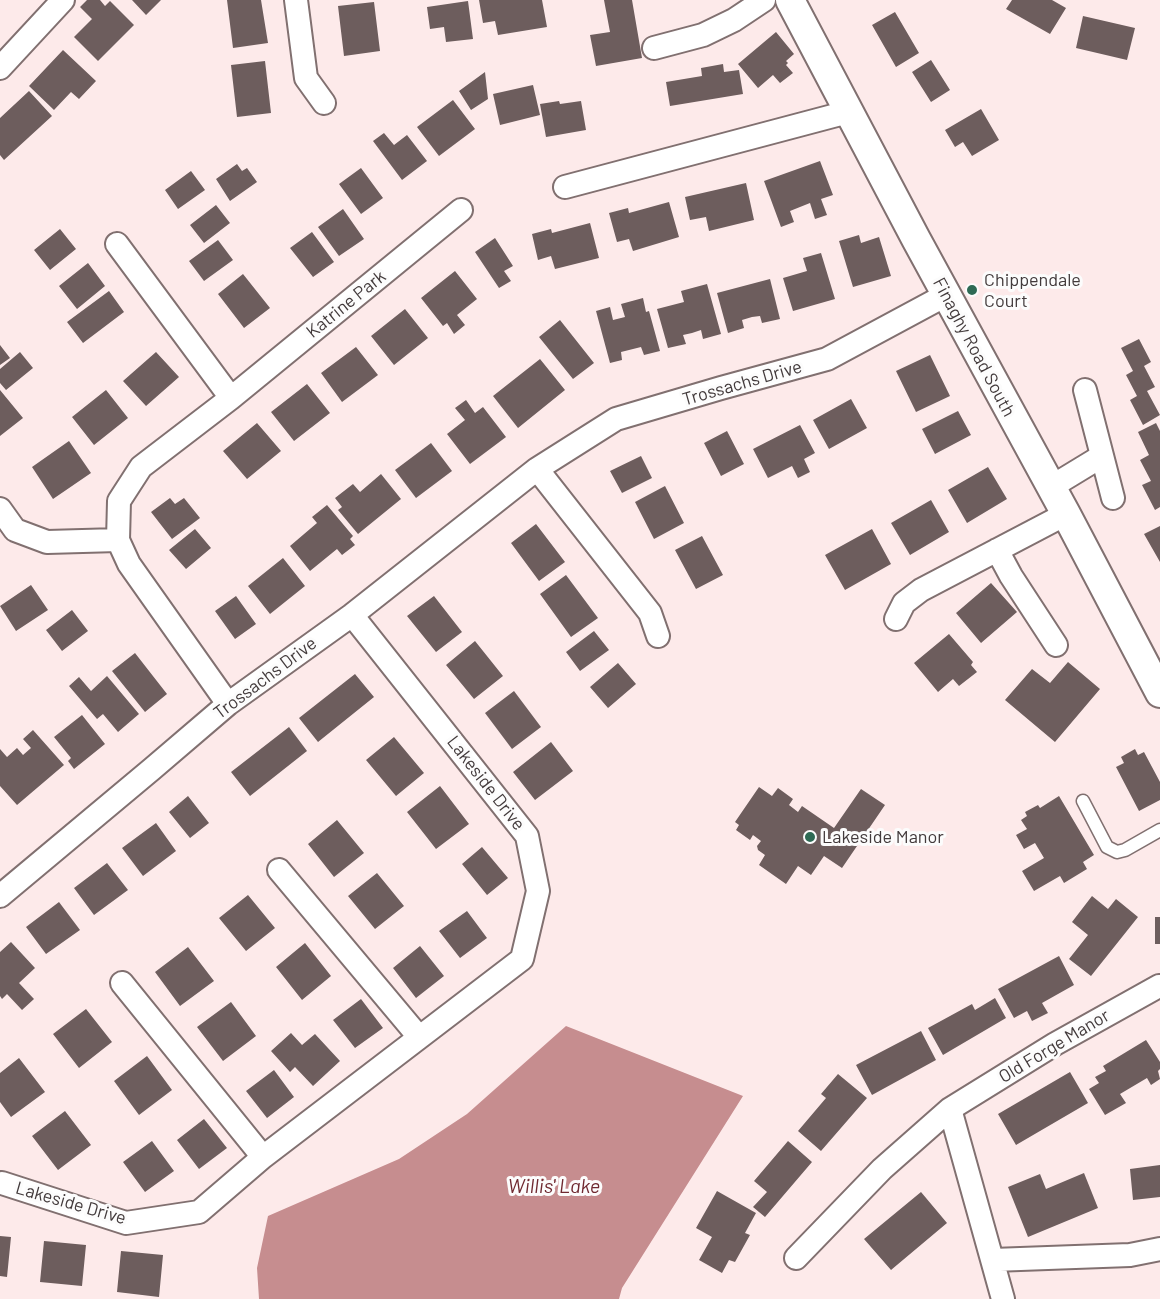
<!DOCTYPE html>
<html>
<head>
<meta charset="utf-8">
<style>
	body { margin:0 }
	canvas { display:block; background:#fdeaea }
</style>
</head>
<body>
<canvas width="1160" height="1299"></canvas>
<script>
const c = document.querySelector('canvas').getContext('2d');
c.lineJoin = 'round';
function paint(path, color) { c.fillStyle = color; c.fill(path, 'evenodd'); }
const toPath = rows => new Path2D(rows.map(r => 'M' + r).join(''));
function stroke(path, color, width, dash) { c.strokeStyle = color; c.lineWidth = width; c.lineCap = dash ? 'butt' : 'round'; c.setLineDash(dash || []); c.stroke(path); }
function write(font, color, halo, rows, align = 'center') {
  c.font = font + ' Barlow,sans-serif'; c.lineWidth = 6; c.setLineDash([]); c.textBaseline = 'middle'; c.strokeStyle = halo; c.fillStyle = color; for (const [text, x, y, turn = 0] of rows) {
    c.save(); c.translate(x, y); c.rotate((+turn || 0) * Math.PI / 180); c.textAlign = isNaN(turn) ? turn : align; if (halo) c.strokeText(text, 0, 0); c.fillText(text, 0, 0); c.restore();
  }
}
paint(toPath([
	[566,1026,743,1096,622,1288,619,1299,259,1299,257,1268,268,1216,399,1159,467,1114]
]), '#c68d8f');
paint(toPath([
	[87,0,100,0,105,6,110,1,134,25,98,61,74,37,92,19,80,7],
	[132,0,161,0,146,15],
	[227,0,261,0,268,43,233,48],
	[479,0,542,0,547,27,498,35,495,21,483,23],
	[604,0,632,0,642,58,596,66,590,35,610,32],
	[1012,0,1052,0,1066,8,1050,34,1006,9],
	[468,1,473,39,446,42,444,27,430,29,427,7],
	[374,2,380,51,344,56,338,6],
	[895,12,919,53,896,67,872,25],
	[1083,16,1135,28,1127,60,1076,48],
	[776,32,794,54,786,61,788,63,786,65,793,73,780,83,773,75,758,88,738,64],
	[63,50,96,81,79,99,71,92,54,110,29,86],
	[931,60,950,90,931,102,912,72],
	[265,61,271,113,237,117,231,65],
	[723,64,724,72,739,70,743,94,670,106,666,82,702,76,701,68],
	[485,72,488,99,471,110,459,91],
	[533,85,540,115,500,125,493,94],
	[29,91,52,116,4,160,0,155,0,118],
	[453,100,475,129,439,156,417,127],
	[559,101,560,104,581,101,586,130,546,137,540,104],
	[981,109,999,140,972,156,963,142,955,147,945,130],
	[384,133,394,145,407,135,427,161,402,180,373,141],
	[820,161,833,195,821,199,827,215,815,219,810,203,790,211,794,222,781,227,764,181],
	[237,164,242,171,247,168,257,182,230,201,216,179],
	[361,168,383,198,361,214,339,184],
	[191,171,205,190,178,209,165,190],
	[746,183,754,220,709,231,706,217,690,220,685,197],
	[669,202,679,237,633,251,629,239,617,242,609,213,628,208,629,213],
	[216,205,230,223,204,243,190,225],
	[343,209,364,239,339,256,318,227],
	[590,223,599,258,555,269,551,256,538,260,532,234,551,229,552,233],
	[60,229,76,249,50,270,34,250],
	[312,232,334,262,313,277,290,248],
	[859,235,861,243,879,237,891,276,853,287,839,241],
	[495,238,513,266,504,271,511,281,499,288,475,252],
	[218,240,233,260,204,281,189,261],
	[821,253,835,299,793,311,783,278,807,271,803,258],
	[88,263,105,286,77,309,59,286],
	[455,271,477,299,457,315,465,325,454,334,447,323,443,326,421,298],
	[243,274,270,308,244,328,218,294],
	[770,279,780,319,762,323,760,316,752,317,742,320,744,328,728,333,717,293],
	[707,284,721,334,703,339,701,330,692,333,683,335,686,344,668,348,657,309,684,302,681,291],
	[109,291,124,312,83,343,67,322],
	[643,298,646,312,649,311,660,351,644,355,641,347,621,352,622,360,610,363,596,311,610,307,613,320,625,317,621,304],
	[405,309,428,338,394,365,371,336],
	[560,320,594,363,573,379,539,337],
	[1139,339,1151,362,1144,366,1155,387,1147,391,1160,415,1143,425,1130,400,1137,396,1126,375,1133,371,1121,348],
	[0,345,10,358,0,365],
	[356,347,378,375,342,402,321,373],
	[20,352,33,368,6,390,0,383,0,369],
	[156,352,179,377,146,406,123,381],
	[930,355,950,396,916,412,896,371],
	[540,359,565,390,518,428,493,396],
	[307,384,330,413,294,441,271,412],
	[0,390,23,418,0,436],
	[106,390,128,418,94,445,72,417],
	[851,399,867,428,829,449,813,420],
	[466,400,475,413,483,407,506,437,470,464,447,434,465,420,455,408],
	[958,411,971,435,935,454,922,429],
	[257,423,281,451,247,479,223,451],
	[1156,423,1160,431,1160,507,1155,510,1142,485,1151,481,1140,460,1149,455,1138,432],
	[800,425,815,453,804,459,810,472,798,478,792,466,768,478,753,449],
	[727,431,744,464,721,476,704,443],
	[69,441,91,473,53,499,32,467],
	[431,443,452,471,416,498,395,470],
	[641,456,652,478,622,493,610,471],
	[988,467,1007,499,967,523,948,490],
	[381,474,401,499,358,534,338,510,342,507,335,498,353,484,360,492],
	[665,486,684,523,654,539,635,502],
	[170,498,175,504,184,498,200,518,172,539,151,512],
	[931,500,949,532,910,555,891,523],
	[327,505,353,536,350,539,355,545,342,555,337,549,310,571,290,546,317,523,312,517],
	[536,524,565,562,539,581,511,543],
	[1160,526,1160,562,1144,534],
	[195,529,211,548,186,569,169,550],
	[872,529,891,564,845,590,825,555],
	[702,536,723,575,696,589,675,550],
	[283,558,305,586,270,614,248,586],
	[566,575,598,618,571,637,540,594],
	[991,583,1017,612,981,643,956,613],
	[31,585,48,610,16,631,0,606],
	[236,596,256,624,235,639,215,611],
	[434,596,462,632,436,652,407,616],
	[72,610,88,631,62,651,46,630],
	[594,631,609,650,580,671,566,652],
	[949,634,973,662,971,665,977,672,959,686,953,679,938,692,914,663],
	[475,641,503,676,474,699,446,665],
	[135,653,167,694,145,712,112,671],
	[1068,662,1100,689,1055,742,1005,700,1032,669,1050,683],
	[618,663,636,684,608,708,590,687],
	[355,674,374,697,318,742,299,718],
	[107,676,139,714,118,732,103,714,97,719,69,686,79,677,91,691],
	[514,691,541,727,512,749,485,713],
	[82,715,105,744,74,769,68,761,71,758,54,737],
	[289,727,307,751,250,796,231,772],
	[33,730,64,765,17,805,0,786,0,749,7,757,17,748,23,755,31,748,23,739],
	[394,737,424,773,396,796,366,760],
	[551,742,573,771,535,800,513,772],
	[1135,749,1138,755,1144,752,1160,782,1160,800,1139,811,1116,767,1124,763,1121,757],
	[440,786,469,824,436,849,407,812],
	[759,787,772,796,778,788,793,799,789,805,798,812,802,806,834,828,861,789,885,805,842,868,824,856,811,875,798,866,786,884,759,865,765,855,758,850,757,846,761,841,753,835,750,840,736,830,739,825,735,822],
	[188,796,209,823,190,838,169,812],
	[1059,796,1094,855,1083,862,1087,869,1064,883,1060,876,1034,891,1022,871,1044,858,1035,843,1024,849,1016,835,1027,829,1021,820,1027,816,1025,812,1038,805,1040,808],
	[337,820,364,853,334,877,308,844],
	[156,823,176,851,143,876,122,848],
	[482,847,508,878,487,895,462,864],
	[107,863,128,890,94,915,74,888],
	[377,873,404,906,375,929,348,896],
	[248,895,275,928,246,951,219,918],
	[1092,896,1108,909,1116,899,1138,917,1091,976,1069,959,1088,935,1072,922],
	[59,902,80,930,46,954,26,927],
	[467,911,487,938,460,958,439,931],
	[1155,917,1160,917,1160,944,1155,944],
	[11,942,35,968,19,983,34,999,22,1010,7,994,2,999,0,996,0,952],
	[305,943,331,976,302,1000,276,967],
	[420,946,444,976,416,998,393,968],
	[188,947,214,981,180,1006,155,972],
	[1059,956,1074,985,1042,1003,1048,1013,1032,1021,1027,1011,1014,1018,998,989],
	[995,998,1006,1018,943,1055,928,1028,972,1004,975,1010],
	[361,999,383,1028,355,1048,333,1020],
	[231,1002,256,1036,223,1061,197,1027],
	[86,1009,112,1042,79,1068,53,1034],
	[921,1031,936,1060,872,1095,856,1065],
	[291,1033,302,1045,315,1034,340,1061,313,1086,295,1067,290,1072,271,1051],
	[1146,1040,1160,1062,1160,1069,1158,1071,1160,1079,1151,1085,1147,1078,1120,1094,1126,1103,1105,1115,1089,1089,1099,1083,1095,1077,1106,1071,1103,1066],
	[147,1056,172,1090,139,1115,114,1081],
	[19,1058,45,1092,11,1117,0,1102,0,1073],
	[274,1070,294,1097,267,1118,246,1091],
	[1070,1072,1088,1103,1016,1145,998,1114],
	[838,1074,867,1098,821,1151,798,1131,826,1098,821,1094],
	[65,1111,91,1145,58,1170,32,1136],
	[204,1119,227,1148,199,1169,177,1140],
	[152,1141,174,1171,145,1192,123,1162],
	[788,1141,812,1162,765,1217,753,1207,767,1192,754,1181],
	[1160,1165,1160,1197,1133,1200,1130,1169],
	[1084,1173,1098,1208,1028,1237,1008,1187,1040,1174,1046,1189],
	[717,1191,756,1213,745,1233,750,1235,735,1262,729,1260,722,1273,699,1260,712,1237,696,1228],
	[921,1192,947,1223,891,1270,864,1239],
	[0,1236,11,1237,7,1277,0,1276],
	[44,1241,86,1245,82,1286,40,1282],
	[121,1251,163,1255,159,1297,117,1292]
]), '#6d5d5d');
const service = toPath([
	[1083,801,1107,847,1117,852,1125,850,1160,830]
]);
const minor = toPath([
	[296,0,306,78,324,103],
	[654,48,703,35,734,20,764,0],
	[0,68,63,0],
	[565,187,848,112],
	[117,244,231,398],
	[1085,390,1113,498],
	[537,469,650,613,658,636],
	[1051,487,1102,456],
	[0,509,15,530,47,542,118,540],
	[997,550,1011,576,1056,645],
	[896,619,904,603,921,590,1066,514],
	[228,704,129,564,118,540,119,501,141,467,231,398,461,210],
	[279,870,419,1037],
	[0,896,152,769,228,704,352,615,537,469,616,419,721,388,827,359,946,295],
	[122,983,263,1157],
	[950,1109,1003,1299],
	[2,1183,126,1223,199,1212,263,1157,522,959,538,891,527,836,352,615],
	[796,1258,882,1169,950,1109,1055,1044,1159,986],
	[993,1260,1130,1255,1160,1249]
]);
const tertiary = toPath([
	[790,0,916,239,1066,514,1160,693]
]);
stroke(service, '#817070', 15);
stroke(minor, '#817070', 26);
stroke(tertiary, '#817070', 32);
stroke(service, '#fff', 12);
stroke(minor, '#fff', 22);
stroke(tertiary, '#fff', 28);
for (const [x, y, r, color] of [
	[972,290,6,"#2e6a54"],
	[810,837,6,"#2e6a54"]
]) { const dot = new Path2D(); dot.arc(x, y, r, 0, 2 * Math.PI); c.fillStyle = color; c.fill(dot); stroke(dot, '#fcfcfc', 2); }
write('18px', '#423a3b', '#fcfcfc', [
	["Chippendale",984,280],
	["Court",984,301],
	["Lakeside Manor",822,837]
], 'left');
write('18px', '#423a3b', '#fcfcfc', [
	["Katrine Park",346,304,-39],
	["Finaghy Road South",974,347,62],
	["Trossachs Drive",742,383,-16],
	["Trossachs Drive",265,678,-37],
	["Lakeside Drive",486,783,52],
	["Old Forge Manor",1054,1046,-31],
	["Lakeside Drive",71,1203,16]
]);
write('italic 20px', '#6f2930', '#fcfcfc', [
	["Willis' Lake",554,1186]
]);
</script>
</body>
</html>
